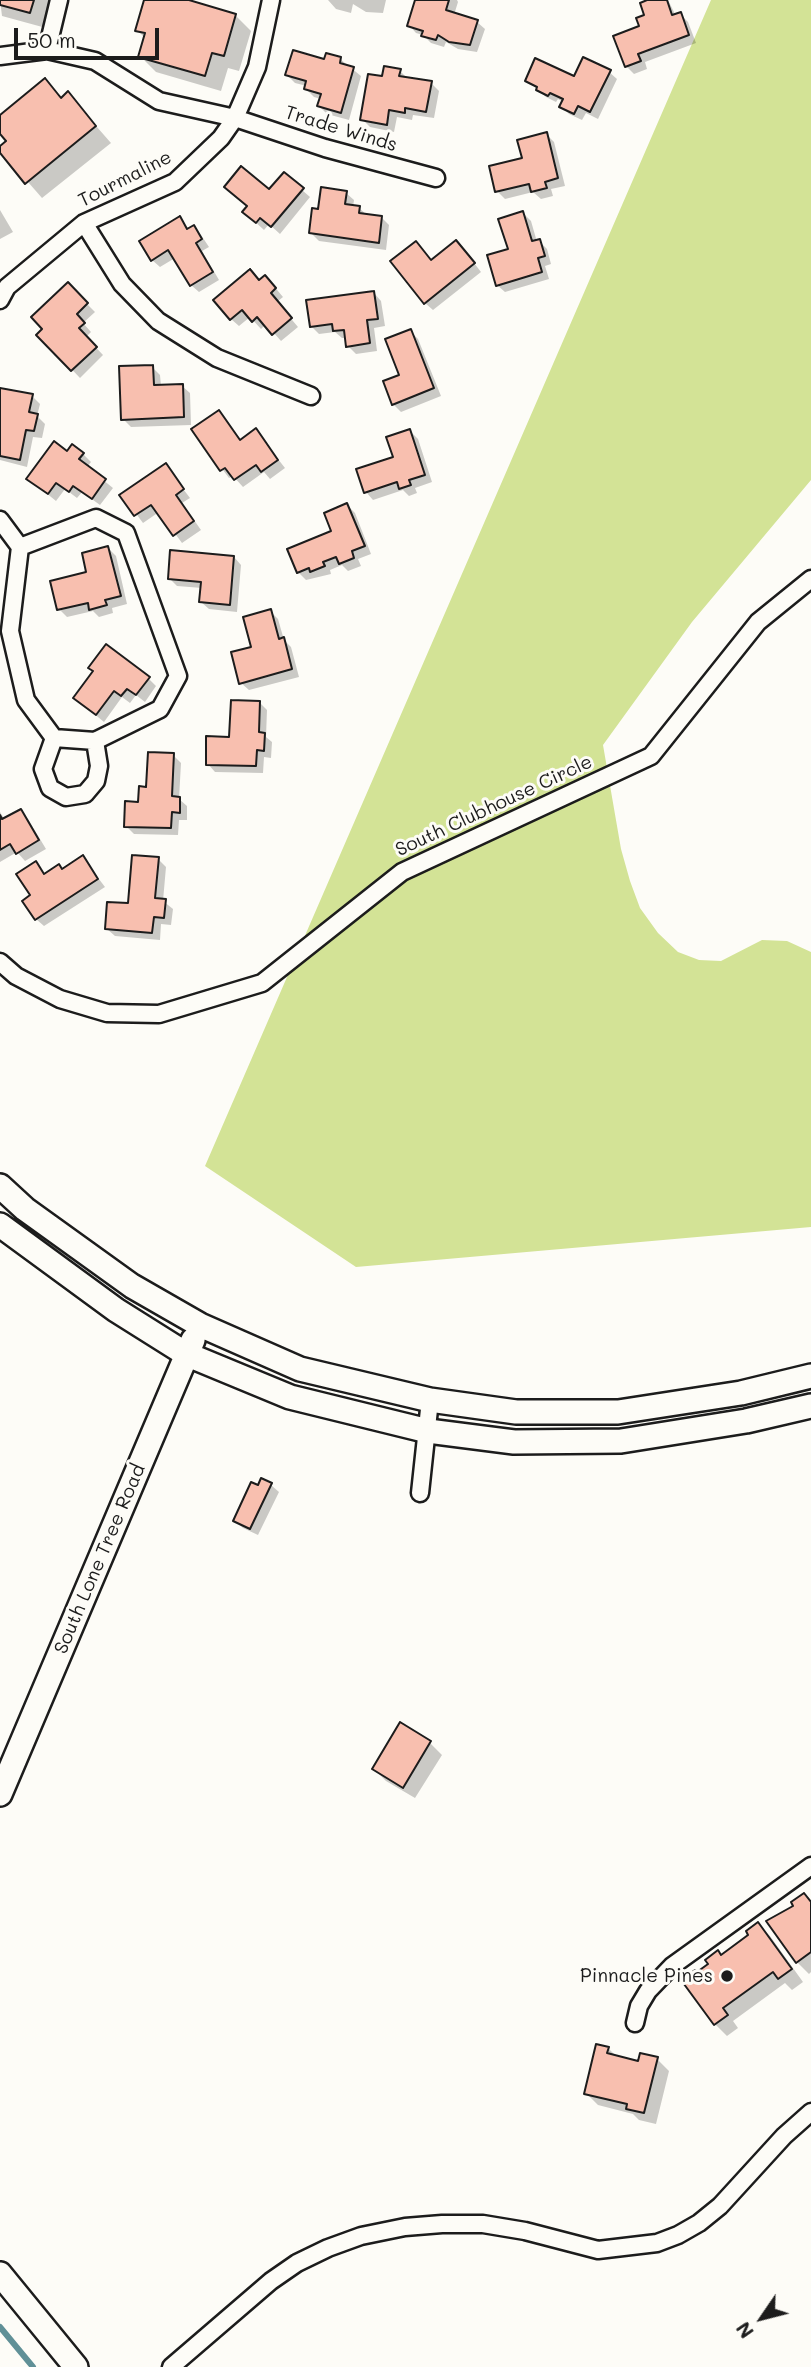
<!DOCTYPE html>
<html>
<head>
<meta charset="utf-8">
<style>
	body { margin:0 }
	#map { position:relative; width:811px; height:2367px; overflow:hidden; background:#fdfcf7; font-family:Mali,sans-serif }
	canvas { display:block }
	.north { position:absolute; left:727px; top:2283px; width:70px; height:70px; -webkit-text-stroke:5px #fdfcf7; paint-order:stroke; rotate:235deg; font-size:19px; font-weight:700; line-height:28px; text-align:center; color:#1c1c1c }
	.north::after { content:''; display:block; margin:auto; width:24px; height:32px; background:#1c1c1c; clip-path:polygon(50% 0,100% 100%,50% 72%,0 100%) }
	.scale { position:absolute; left:14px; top:28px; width:145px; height:32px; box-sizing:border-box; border:4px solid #1c1c1c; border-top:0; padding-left:9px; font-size:21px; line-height:24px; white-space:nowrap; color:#1c1c1c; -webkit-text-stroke:5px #fdfcf7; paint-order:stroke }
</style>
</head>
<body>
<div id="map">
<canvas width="811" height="2367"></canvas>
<div class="north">N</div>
<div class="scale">50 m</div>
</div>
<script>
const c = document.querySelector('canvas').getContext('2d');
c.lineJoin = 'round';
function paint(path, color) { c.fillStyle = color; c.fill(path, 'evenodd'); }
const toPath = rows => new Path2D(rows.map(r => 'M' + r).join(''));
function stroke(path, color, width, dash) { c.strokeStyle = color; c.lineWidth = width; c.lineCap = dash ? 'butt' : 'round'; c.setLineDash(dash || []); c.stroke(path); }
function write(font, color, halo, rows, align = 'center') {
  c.font = font + ' Mali,sans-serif'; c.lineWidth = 6; c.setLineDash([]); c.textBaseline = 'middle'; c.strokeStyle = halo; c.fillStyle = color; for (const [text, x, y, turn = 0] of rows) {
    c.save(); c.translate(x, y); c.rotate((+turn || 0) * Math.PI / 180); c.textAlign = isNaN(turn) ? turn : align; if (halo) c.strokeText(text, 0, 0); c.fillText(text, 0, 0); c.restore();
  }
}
paint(toPath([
	[711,0,811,0,811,480,692,622,603,745,621,849,630,881,640,908,658,933,678,952,699,960,721,961,762,940,787,941,811,952,811,1227,356,1267,205,1166]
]), '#d3e396');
paint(toPath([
	[0,0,53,0,46,28,2,16],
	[146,0,183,0,235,15,251,31,239,71,228,68,221,91,156,72,140,56,145,38,137,30],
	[328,0,386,0,383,13,366,12,353,4,351,13,336,9],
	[417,0,457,0,458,2,454,15,477,22,485,29,477,52,458,49,446,42,444,47,431,43,423,35,416,33,409,25],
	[653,0,668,0,676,16,680,14,688,22,696,43,645,62,647,69,634,74,626,66],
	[340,59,361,76,349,120,327,114,319,106,321,99,314,97,306,89,307,86,295,83,287,75],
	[400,71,408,79,431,83,439,91,434,118,413,115,412,120,397,117,394,132,370,127,362,119,383,79],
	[609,72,617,79,598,119,586,113,582,120,569,114,561,106,563,102,558,99,556,102,546,97,527,80,574,78],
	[45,81,63,98,68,94,111,143,42,198,0,150,9,142,0,131,0,117],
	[546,134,554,142,565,186,551,189,553,196,541,199,533,192,505,199,497,191],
	[302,190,310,197,280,234,269,224,264,230,252,219,269,191],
	[346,193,354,200,353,207,359,208,367,215,381,217,389,225,386,250,319,241,311,233,319,211],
	[0,210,13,232,0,239],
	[523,213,531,221,537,242,539,241,547,249,551,264,545,266,549,279,505,292,497,285],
	[180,219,189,229,193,227,201,235,209,247,202,251,219,280,199,292,191,285,175,258,160,267,152,260],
	[464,250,481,272,433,310,425,303,432,262],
	[260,282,273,285,283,297,277,302,298,327,281,341,266,324,261,329,250,317,239,326,231,319],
	[68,285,95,312,83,323,91,332,86,337,103,355,80,378,39,335],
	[374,293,381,301,385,326,374,328,377,351,356,354,348,346,347,338,342,338,335,332,319,334,311,326],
	[410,331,418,339,441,396,401,412,393,404,402,376],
	[152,367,160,375,161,386,182,386,190,393,191,425,131,427,123,419],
	[0,389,32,396,40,404,37,416,45,424,42,438,33,437,27,467,0,460],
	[219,412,242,441,256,431,285,468,270,479,264,472,243,487,233,476,229,478,193,430],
	[410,431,418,439,432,482,415,488,417,493,409,496,403,490,373,500,366,492,395,458],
	[67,453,83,454,91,462,87,467,113,488,100,505,82,492,77,498,65,489,56,501,29,479],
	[165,465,190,498,182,503,201,530,182,543,159,512,143,523,122,495],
	[347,505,355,513,371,554,358,559,361,566,348,571,342,565,330,570,331,574,306,580,298,572,334,532],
	[108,548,116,556,127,604,112,608,113,613,99,617,93,611,67,617,59,609],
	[234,557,241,565,237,612,209,609,201,602,202,588,177,586,169,578],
	[270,611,278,619,284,640,291,647,299,677,249,690,241,683,253,648],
	[149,679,156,686,145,702,136,695,130,703,122,697,104,722,75,698],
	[259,702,267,710,266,737,272,742,271,758,264,757,263,773,215,772,208,764,231,739],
	[173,755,181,763,179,799,187,806,187,820,179,820,178,835,134,834,126,826,148,788],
	[20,811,28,819,46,849,25,861,17,852,0,862,0,812,5,820],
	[83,858,105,887,44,926,36,919,33,896,35,863,46,875,59,866,63,870],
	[158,859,166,867,163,901,173,909,171,925,161,924,160,940,115,936,107,929,130,905],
	[271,1485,279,1492,258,1535,243,1528,235,1521,258,1487],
	[401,1725,430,1743,442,1755,415,1798,386,1781,374,1769],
	[811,1903,811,1972,809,1974,797,1962],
	[758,1924,770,1936,803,1982,792,1990,785,1983,733,2021,738,2028,727,2036,715,2024,697,1974,751,1935],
	[608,2048,617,2057,640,2063,657,2059,669,2071,656,2124,639,2120,633,2114,598,2105,586,2093]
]), '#0003');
stroke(toPath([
	[0,2327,33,2367]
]), '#609097', 6);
const building = toPath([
	[0,0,34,0,30,13,0,5,0,0],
	[144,0,189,0,236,14,224,56,212,53,205,76,138,57,145,33,135,31,144,0],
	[415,0,449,0,446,10,478,20,470,45,449,42,438,35,436,40,421,36,423,31,407,26,415,0],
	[647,0,667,0,672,15,681,12,689,35,638,54,641,61,625,67,613,36,639,26,636,18,644,15,640,3,647,0],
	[293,50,324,59,326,53,341,57,340,63,354,67,341,113,317,106,321,94,304,89,306,81,285,75,293,50],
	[583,57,611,70,590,112,578,106,574,114,559,107,563,99,550,93,548,96,536,90,537,87,525,81,535,58,574,76,583,57],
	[384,66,401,69,399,76,432,81,426,112,405,108,405,113,389,110,387,125,360,120,368,74,382,76,384,66],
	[45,78,61,98,68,91,96,126,25,184,0,153,0,146,6,141,0,134,0,115,45,78],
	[547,132,558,178,545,182,547,188,531,192,529,184,495,192,489,166,522,158,517,140,547,132],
	[241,166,269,189,284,172,304,188,271,227,260,218,256,223,242,212,247,206,224,187,241,166],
	[321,187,347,191,345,204,360,206,359,213,382,216,379,243,309,233,312,208,318,209,321,187],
	[523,211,532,241,540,239,545,256,538,258,542,272,496,286,487,255,508,249,498,219,523,211],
	[180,216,187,229,194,225,202,239,196,243,213,272,190,286,168,250,151,261,139,241,180,216],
	[456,240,475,263,424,304,390,261,416,241,431,260,456,240],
	[250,269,259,280,265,275,276,288,271,293,292,318,272,335,257,317,252,322,242,310,230,320,213,300,250,269],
	[68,282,88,303,77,314,85,323,79,328,97,347,71,371,36,335,42,329,31,317,68,282],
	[374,291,378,319,367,320,370,343,346,347,344,330,333,331,332,324,310,327,306,300,374,291],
	[411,329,434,388,392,405,383,381,399,375,385,339,411,329],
	[153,365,154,385,183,384,184,417,121,420,119,366,153,365],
	[0,388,33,394,29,412,38,414,34,431,26,430,20,460,0,456,0,388],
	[219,410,240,440,256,428,278,460,261,472,256,465,234,480,225,468,220,471,191,429,219,410],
	[410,429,425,475,409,480,411,485,399,489,397,482,364,493,356,469,393,457,386,437,410,429],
	[54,441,67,451,72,444,84,453,79,459,106,479,92,499,73,486,69,492,56,483,48,494,26,479,54,441],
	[166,463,184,489,176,495,194,521,173,536,151,505,134,516,119,495,166,463],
	[347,503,365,546,352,551,354,558,339,564,336,557,323,562,325,566,310,572,309,568,297,573,287,549,331,531,324,513,347,503],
	[108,546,121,596,105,600,107,605,89,610,88,603,57,610,50,581,86,572,82,553,108,546],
	[170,550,234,556,230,605,199,602,201,582,168,579,170,550],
	[271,609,279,639,284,637,292,669,239,684,231,652,251,647,243,617,271,609],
	[106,644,150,677,136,695,127,689,121,696,114,691,96,715,73,698,93,671,88,668,106,644],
	[231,700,260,701,259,732,265,733,264,751,257,750,256,766,206,765,206,736,229,737,231,700],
	[148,752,174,753,172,796,180,797,180,813,172,812,171,828,124,827,125,801,138,802,139,786,146,787,148,752],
	[21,809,39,840,16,854,10,844,0,850,0,815,2,819,21,809],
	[83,855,98,879,35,920,22,901,30,895,16,874,36,861,44,874,59,864,62,869,83,855],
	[132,855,159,857,155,898,166,899,164,918,154,917,152,933,105,929,107,902,128,903,132,855],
	[261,1478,272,1483,250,1529,233,1521,251,1482,258,1485,261,1478],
	[400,1722,431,1741,403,1788,372,1769,400,1722],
	[804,1893,811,1902,811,1952,796,1963,766,1921,793,1906,791,1902,804,1893],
	[758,1922,792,1969,778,1979,773,1972,723,2008,728,2015,714,2025,681,1980,695,1970,697,1972,708,1964,705,1960,718,1950,721,1955,748,1935,746,1931,758,1922],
	[596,2044,609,2047,607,2053,638,2061,640,2053,658,2057,644,2113,626,2109,627,2104,584,2094,596,2044]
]);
paint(building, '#f8bfaf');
stroke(building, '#1c1c1c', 2);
const street = toPath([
	[47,50,59,0],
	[0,56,47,50,95,61,159,101,235,118,325,148,436,178],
	[84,223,122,284,158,321,217,358,311,396],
	[0,300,7,287,84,223,175,182,221,138,235,118,257,67,271,0],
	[0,520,20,547,10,631,26,700,54,738,95,741,160,709,178,676,126,533,96,518,20,547],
	[54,738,43,769,50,788,66,797,85,794,96,781,99,766,95,741],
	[0,962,16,976,60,999,107,1013,159,1014,262,983,402,872,651,756,758,622,811,579],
	[420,1493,430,1400],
	[635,2023,639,2006,648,1991,672,1966,811,1866],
	[171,2367,271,2281,297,2263,328,2248,361,2236,405,2227,442,2224,483,2224,525,2231,598,2250,657,2243,678,2235,699,2223,720,2206,784,2136,811,2112]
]);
const secondary = toPath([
	[0,1186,25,1209,132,1286,200,1325,300,1369,430,1400,516,1412,618,1412,741,1393,811,1376],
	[0,1225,116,1310,186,1354,290,1397,428,1431,514,1442,621,1441,746,1421,811,1406],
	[0,1794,193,1340],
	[0,2274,76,2367]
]);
stroke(street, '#1c1c1c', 21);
stroke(secondary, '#1c1c1c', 28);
stroke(street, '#fdfcf7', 16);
stroke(secondary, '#fdfcf7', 23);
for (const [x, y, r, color] of [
	[727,1976,7,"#1c1c1c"]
]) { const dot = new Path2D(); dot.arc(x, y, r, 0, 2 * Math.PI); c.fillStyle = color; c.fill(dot); stroke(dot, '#fdfcf7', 2.5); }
write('19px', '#1c1c1c', '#fdfcf7', [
	["Trade Winds",341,129,17],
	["Tourmaline",125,179,-27],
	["South Clubhouse Circle",494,806,-25],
	["South Lone Tree Road",100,1559,-67]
]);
write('19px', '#1c1c1c', '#fdfcf7', [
	["Pinnacle Pines",713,1976]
], 'right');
</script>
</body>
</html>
